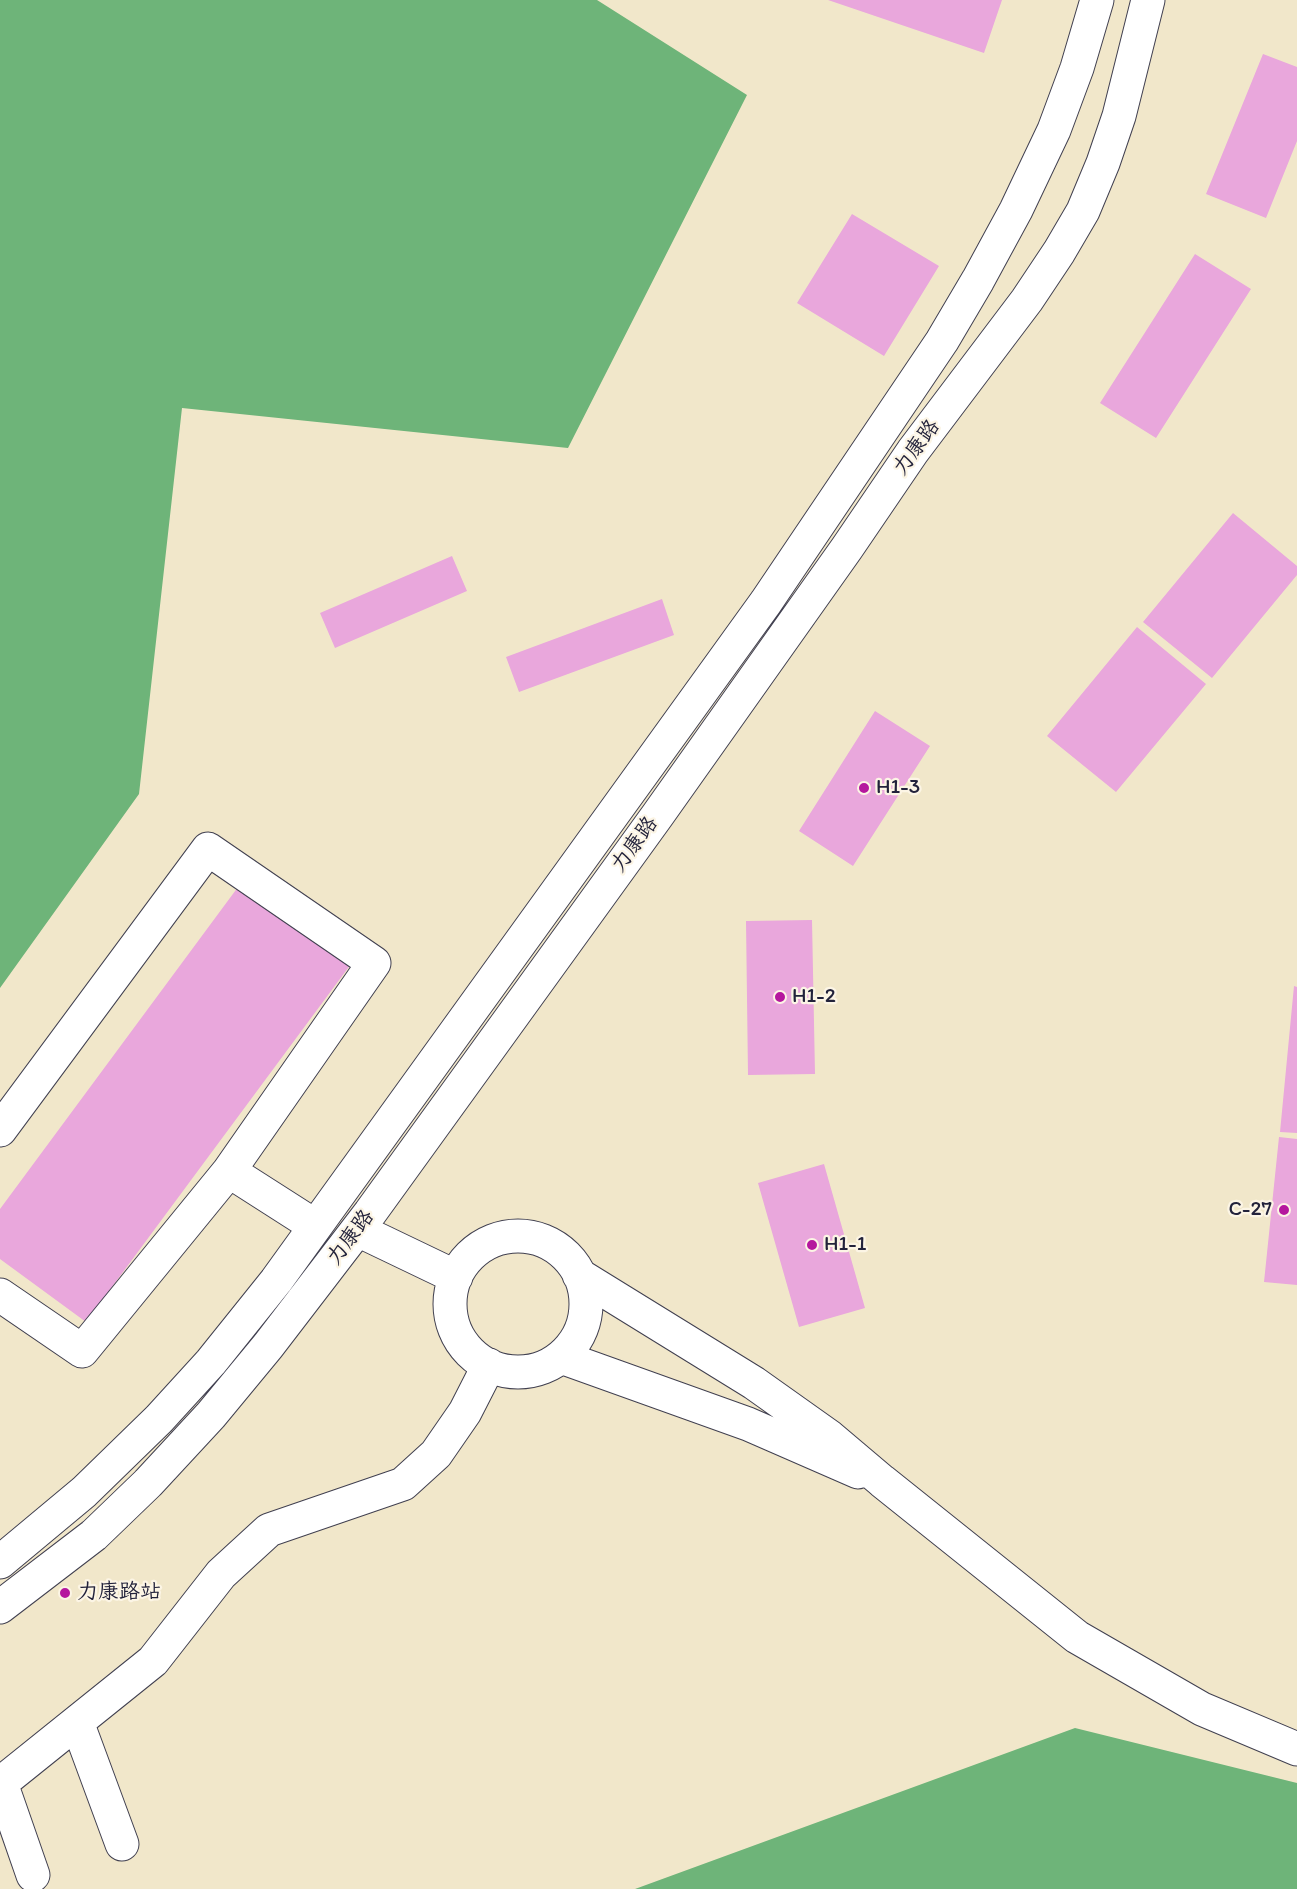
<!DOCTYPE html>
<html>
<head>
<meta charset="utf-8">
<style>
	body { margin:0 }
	canvas { display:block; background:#f1e7ca }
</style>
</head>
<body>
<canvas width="1297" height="1889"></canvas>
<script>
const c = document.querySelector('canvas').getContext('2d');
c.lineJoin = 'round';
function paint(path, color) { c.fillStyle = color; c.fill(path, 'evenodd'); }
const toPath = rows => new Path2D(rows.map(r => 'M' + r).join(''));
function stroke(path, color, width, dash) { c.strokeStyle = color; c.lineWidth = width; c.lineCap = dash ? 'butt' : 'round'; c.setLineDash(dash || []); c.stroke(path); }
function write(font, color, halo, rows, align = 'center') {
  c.font = font + ' Itim,"LXGW WenKai TC",sans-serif'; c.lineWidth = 4.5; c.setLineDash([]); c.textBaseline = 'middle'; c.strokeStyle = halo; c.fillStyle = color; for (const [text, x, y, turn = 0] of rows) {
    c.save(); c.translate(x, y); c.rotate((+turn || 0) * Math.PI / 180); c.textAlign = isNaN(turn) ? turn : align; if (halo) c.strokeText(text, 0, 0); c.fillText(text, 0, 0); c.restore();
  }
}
paint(toPath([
	[0,0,597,0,747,95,568,448,182,408,139,794,0,988],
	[1075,1728,1297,1783,1297,1889,635,1889]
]), '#6eb479');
paint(toPath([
	[828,0,1002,0,984,53],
	[1263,54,1297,67,1297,141,1266,218,1206,194],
	[852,214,939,266,884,356,797,303],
	[1195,254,1251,289,1156,438,1100,403],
	[1233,513,1297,566,1297,575,1212,678,1143,622],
	[452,556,467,591,335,648,320,613],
	[662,599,674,635,519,692,506,657],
	[1137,627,1206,684,1116,792,1047,736],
	[875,711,930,746,853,866,799,831],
	[241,883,351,964,86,1322,0,1259,0,1209],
	[812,920,815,1074,748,1075,746,921],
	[1294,986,1297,987,1297,1133,1280,1132],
	[1279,1137,1297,1139,1297,1285,1264,1282],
	[824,1164,865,1308,799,1327,758,1183]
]), '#e9a7dc');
const minor = toPath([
	[0,1130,208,849,374,963,229,1171,82,1351,0,1295],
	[229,1171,315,1226],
	[358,1230,456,1277],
	'450 1304a68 68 0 1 1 136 0a68 68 0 1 1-136 0Z',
	[579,1275,754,1383,830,1437,882,1481,1077,1637,1202,1709,1297,1749],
	[561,1357,748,1424,858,1472],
	[77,1722,122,1844],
	[1,1783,33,1875],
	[0,1784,153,1661,221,1574,269,1530,403,1484,436,1454,465,1412,489,1365]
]);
const tertiary = toPath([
	[0,1562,84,1492,159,1419,211,1362,276,1281,766,602,942,341,978,280,1016,210,1054,130,1077,68,1097,0],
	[0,1607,94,1535,148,1483,211,1415,268,1346,370,1213,657,816,847,548,913,451,1027,300,1059,252,1083,211,1103,163,1119,116,1148,0]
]);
stroke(minor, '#414050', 35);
stroke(tertiary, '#414050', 35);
stroke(minor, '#fff', 33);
stroke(tertiary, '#fff', 33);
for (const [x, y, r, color] of [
	[864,788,6,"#b5179e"],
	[780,997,6,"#b5179e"],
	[1284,1210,6,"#b5179e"],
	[812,1245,6,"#b5179e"],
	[65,1593,6,"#b5179e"]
]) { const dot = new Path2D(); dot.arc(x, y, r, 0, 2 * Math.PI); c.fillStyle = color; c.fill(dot); stroke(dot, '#fcf5e5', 2); }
write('21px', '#22223b', '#fcf5e5', [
	["力康路",917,448,-54],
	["力康路",635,845,-54],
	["力康路",351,1238,-53]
]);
write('21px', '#22223b', '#fcf5e5', [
	["H1-3",876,788],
	["H1-2",792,997],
	["C-27",1272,1210,"right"],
	["H1-1",824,1245],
	["力康路站",77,1593]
], 'left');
</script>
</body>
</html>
